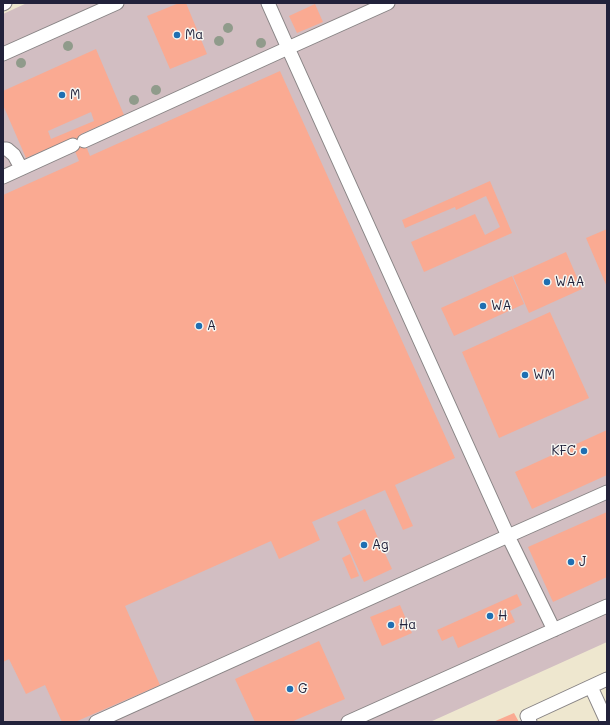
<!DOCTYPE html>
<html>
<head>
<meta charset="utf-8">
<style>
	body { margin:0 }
	#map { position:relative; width:610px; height:725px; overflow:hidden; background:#eee7cf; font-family:Mali,sans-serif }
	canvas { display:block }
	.frame { position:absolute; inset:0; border:4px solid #22223b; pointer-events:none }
</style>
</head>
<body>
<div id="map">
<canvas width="610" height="725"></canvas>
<div class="frame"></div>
</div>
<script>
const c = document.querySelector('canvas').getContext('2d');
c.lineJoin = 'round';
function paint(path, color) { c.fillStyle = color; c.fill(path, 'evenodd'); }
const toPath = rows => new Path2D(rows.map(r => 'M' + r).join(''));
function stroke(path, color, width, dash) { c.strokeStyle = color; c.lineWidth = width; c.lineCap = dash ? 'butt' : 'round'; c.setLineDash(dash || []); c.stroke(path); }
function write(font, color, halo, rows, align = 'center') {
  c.font = font + ' Mali,sans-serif'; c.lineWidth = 3; c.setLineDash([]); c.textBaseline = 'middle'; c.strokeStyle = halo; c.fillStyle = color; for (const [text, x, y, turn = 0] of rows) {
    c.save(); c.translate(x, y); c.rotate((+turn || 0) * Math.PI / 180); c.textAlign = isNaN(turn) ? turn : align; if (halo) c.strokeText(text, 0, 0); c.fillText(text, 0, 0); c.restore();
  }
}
paint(toPath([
	[27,3,607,3,607,642,430,722,3,722,3,14]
]), '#d2bec2');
paint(toPath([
	[179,3,186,3,207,54,170,69,147,16],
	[315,4,323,22,297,33,289,16],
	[96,49,124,115,81,134,90,156,280,71,455,458,395,485,413,526,403,530,385,490,312,522,320,540,279,559,271,541,125,606,160,685,75,722,62,722,45,685,26,694,9,659,3,662,3,195,79,161,70,139,26,158,3,105,3,91],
	[91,112,94,121,51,139,48,131],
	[490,181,512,233,424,272,411,242,475,214,485,235,500,227,486,196,456,210,455,207,405,228,402,220],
	[607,229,607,287,586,238],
	[566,252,582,289,529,313,513,276],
	[512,276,524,304,454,336,441,308],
	[550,312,589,398,499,438,462,352],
	[607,430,607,475,532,509,515,472],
	[365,509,392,569,364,582,337,522],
	[607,512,607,577,553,602,528,547],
	[350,554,359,576,351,579,342,558],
	[517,594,522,605,510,611,515,622,458,648,453,636,442,641,437,630],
	[400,605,412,633,382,646,370,617],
	[319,641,345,699,291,722,255,722,235,679],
	[514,713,519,722,493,722]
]), '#faaa92');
const minor = toPath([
	[268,3,288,48,388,3],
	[3,4,5,3],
	[3,54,117,3],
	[84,141,288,48,508,536,96,722],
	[3,149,7,149,14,155,21,168],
	[3,177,73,145],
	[554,630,508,536,607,492],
	[591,687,607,722],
	[348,722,607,606],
	[530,722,527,716,607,679]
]);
stroke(minor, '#888485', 15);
stroke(minor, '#fff', 13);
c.fillStyle = '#909b8b';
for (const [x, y] of [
	[228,28],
	[219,41],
	[261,43],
	[68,46],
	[21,63],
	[156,90],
	[134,100]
]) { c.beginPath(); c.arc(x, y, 5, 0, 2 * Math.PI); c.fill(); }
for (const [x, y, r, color] of [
	[177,35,4,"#1f6fb2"],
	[62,95,4,"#1f6fb2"],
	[547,282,4,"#1f6fb2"],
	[483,306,4,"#1f6fb2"],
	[199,326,4,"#1f6fb2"],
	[525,375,4,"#1f6fb2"],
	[584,451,4,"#1f6fb2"],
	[364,545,4,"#1f6fb2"],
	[571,562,4,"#1f6fb2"],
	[490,616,4,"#1f6fb2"],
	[391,625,4,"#1f6fb2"],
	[290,689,4,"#1f6fb2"]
]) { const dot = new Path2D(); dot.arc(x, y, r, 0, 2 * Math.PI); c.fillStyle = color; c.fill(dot); stroke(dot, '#f6f6f2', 1.5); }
write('13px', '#22223b', '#f6f6f2', [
	["Ma",185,35],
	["M",70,95],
	["WAA",555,282],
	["WA",491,306],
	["A",207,326],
	["WM",533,375],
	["KFC",576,451,"right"],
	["Ag",372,545],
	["J",579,562],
	["H",498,616],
	["Ha",399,625],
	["G",298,689]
], 'left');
</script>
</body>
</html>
